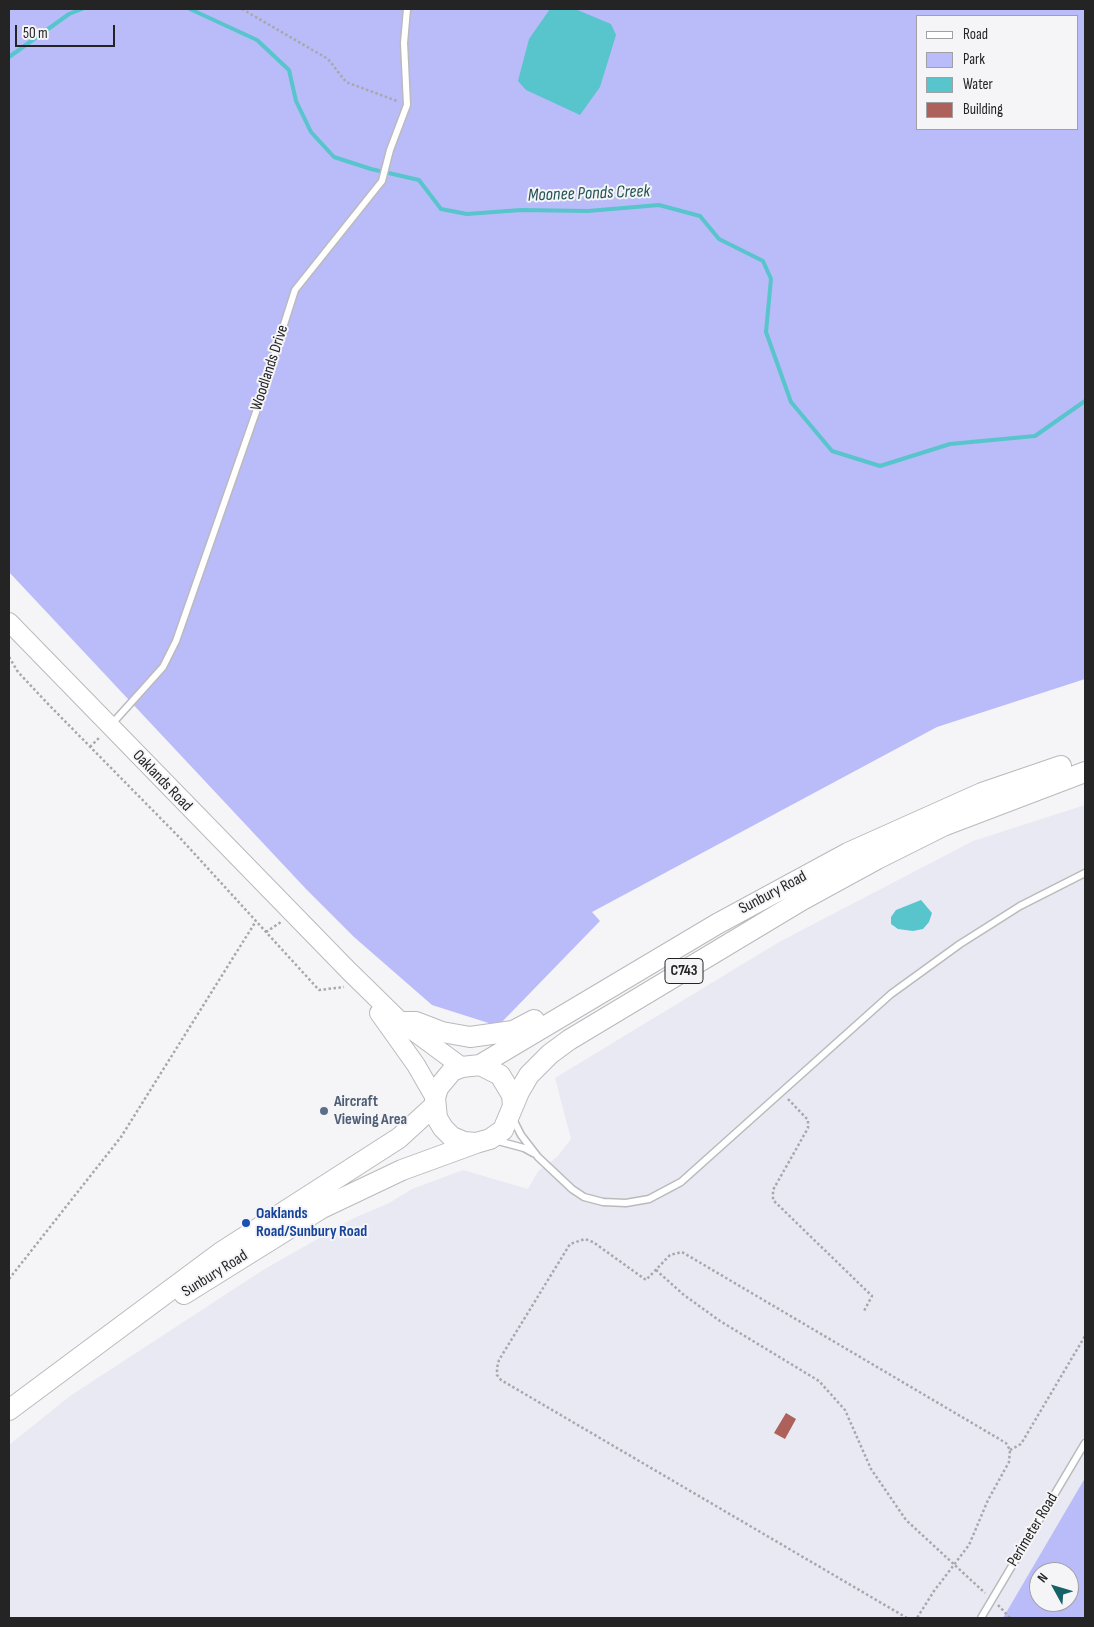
<!DOCTYPE html>
<html>
<head>
<meta charset="utf-8">
<style>
	body { margin:0 }
	#map { position:relative; width:1094px; height:1627px; overflow:hidden; background:#f5f5f8; font-family:"Sofia Sans Condensed",sans-serif }
	canvas { display:block }
	.frame { position:absolute; inset:0; border:10px solid #242425; pointer-events:none }
	.legend { position:absolute; left:916px; top:15px; width:162px; height:115px; box-sizing:border-box; background:#f5f5f8; border:1px solid #a1a1a4; margin:0; padding:6px 9px; list-style:none; font-size:15px; color:#242425 }
	.legend li { display:flex; align-items:center; gap:10px; height:25px }
	.legend b { width:25px; border:1px solid #a1a1a4 }
	.north { position:absolute; left:1029px; top:1562px; width:50px; height:50px; box-sizing:border-box; background:#f5f5f8; border:1px solid #a1a1a4; border-radius:50%; rotate:309deg; font-size:14px; font-weight:700; line-height:20px; text-align:center; color:#242425 }
	.north::after { content:''; display:block; margin:auto; width:18px; height:22px; background:#136367; clip-path:polygon(50% 0,100% 100%,50% 72%,0 100%) }
	.scale { position:absolute; left:15px; top:25px; width:100px; height:22px; box-sizing:border-box; border:2px solid #242425; border-top:0; padding-left:6px; font-size:15px; line-height:18px; white-space:nowrap; color:#242425; -webkit-text-stroke:4px #f5f5f8; paint-order:stroke }
</style>
</head>
<body>
<div id="map">
<canvas width="1094" height="1627"></canvas>
<div class="frame"></div>
<ul class="legend">
<li><b style="height:6px;background:#fff"></b>Road</li>
<li><b style="height:14px;background:#babbf9"></b>Park</li>
<li><b style="height:14px;background:#57c5cb"></b>Water</li>
<li><b style="height:14px;background:#ad615a"></b>Building</li>
</ul>
<div class="north">N</div>
<div class="scale">50 m</div>
</div>
<script>
const c = document.querySelector('canvas').getContext('2d');
c.lineJoin = 'round';
function paint(path, color) { c.fillStyle = color; c.fill(path, 'evenodd'); }
const toPath = rows => new Path2D(rows.map(r => 'M' + r).join(''));
function stroke(path, color, width, dash) { c.strokeStyle = color; c.lineWidth = width; c.lineCap = dash ? 'butt' : 'round'; c.setLineDash(dash || []); c.stroke(path); }
function write(font, color, halo, rows, align = 'center') {
  c.font = font + ' "Sofia Sans Condensed",sans-serif'; c.lineWidth = 4; c.setLineDash([]); c.textBaseline = 'middle'; c.strokeStyle = halo; c.fillStyle = color; for (const [text, x, y, turn = 0] of rows) {
    c.save(); c.translate(x, y); c.rotate((+turn || 0) * Math.PI / 180); c.textAlign = isNaN(turn) ? turn : align; if (halo) c.strokeText(text, 0, 0); c.fillText(text, 0, 0); c.restore();
  }
}
paint(toPath([
	[1085,805,1085,1618,9,1618,9,1445,70,1396,263,1270,354,1218,389,1203,412,1189,463,1170,528,1189,538,1171,557,1157,571,1139,555,1078,779,942,973,841],
	[1039,1572,1069,1572,1069,1602,1039,1602]
]), '#e8e9f3');
paint(toPath([
	[9,9,1085,9,1085,679,937,727,592,912,600,921,498,1026,432,1005,354,937,306,889,9,572],
	[918,16,1078,16,1078,129,918,129],
	[1085,1478,1085,1618,1003,1618],
	[1039,1572,1069,1572,1069,1602,1039,1602]
]), '#babbf9');
paint(toPath([
	[550,9,575,9,611,24,616,35,600,87,580,115,526,90,518,81,529,39],
	[921,900,932,913,929,922,923,929,913,931,898,929,891,924,891,917,896,910]
]), '#57c5cb');
stroke(toPath([
	[190,9,257,40,289,70,296,101,311,132,334,157,371,169,419,180,441,209,467,214,521,210,588,211,659,205,700,216,719,239,763,261,771,279,766,332,791,402,832,451,880,466,950,444,1035,436,1085,401],
	[9,57,69,14,82,9]
]), '#57c5cb', 4);
paint(toPath([
	[786,1413,796,1419,785,1439,774,1433]
]), '#ad615a');
const service = toPath([
	[110,726,163,667,176,641,256,412,295,290,382,181,390,150,407,105,404,43,407,9],
	[513,1119,521,1135,538,1157,572,1189,584,1197,603,1202,626,1203,649,1199,681,1182,891,994,960,944,1020,906,1085,873],
	[498,1141,524,1148,533,1153],
	[981,1618,1085,1443]
]);
const secondary = toPath([
	[9,622,348,970,401,1022,462,1067],
	[379,1013,416,1065,435,1098]
]);
const primary = toPath([
	[401,1022,416,1022,442,1032,470,1037,513,1031,534,1020],
	[480,1065,717,924,848,853,982,793,1061,766],
	[513,1106,512,1095,500,1075,480,1065,462,1067,452,1071,438,1088,435,1098,437,1118,443,1128,452,1137,464,1142,476,1143,490,1139,503,1130,519,1092,529,1075,550,1054,569,1040,802,900,877,859,943,826,1085,772],
	[184,1294,322,1208,402,1170,476,1143],
	[9,1410,220,1253,399,1138,435,1105]
]);
stroke(service, '#bababd', 9);
stroke(secondary, '#bababd', 20);
stroke(primary, '#bababd', 22);
stroke(toPath([
	[242,9,328,59,346,82,397,101],
	[9,657,18,672,50,706,181,839,319,990,344,987],
	[90,747,100,737],
	[266,932,281,922],
	[788,1099,808,1120,808,1128,773,1190,773,1200,872,1296,864,1311],
	[656,1270,684,1295,720,1321,819,1381,845,1410,871,1469,906,1520,985,1593],
	[9,1279,121,1137,256,921],
	[1010,1450,1021,1444,1085,1336],
	[998,1605,1010,1618],
	[907,1618,501,1380,497,1375,497,1368,499,1360,570,1244,585,1239,593,1242,646,1280,670,1255,682,1252,1006,1443,1010,1450,1009,1462,988,1500,969,1545,934,1591,917,1618]
]), '#a8a8ab', 2.5, [2.5, 2.5]);
stroke(service, '#fff', 6);
stroke(secondary, '#fff', 18);
stroke(primary, '#fff', 20);
for (const [x, y, r, color] of [
	[324,1111,5,"#5c6f8a"],
	[246,1223,5,"#1a4fb4"]
]) { const dot = new Path2D(); dot.arc(x, y, r, 0, 2 * Math.PI); c.fillStyle = color; c.fill(dot); stroke(dot, '#f5f5f8', 2); }
for (const [x, y, w] of [
	[684,971,38]
]) { const box = new Path2D(); box.roundRect(x - w / 2, y - 12.5, w, 25, 4); c.fillStyle = '#f5f5f8'; c.fill(box); stroke(box, '#242425', 1); }
write('bold 15px', '#242425', null, [
	["C743",684,971]
]);
write('16px', '#242425', '#f5f5f8', [
	["Woodlands Drive",270,368,-72],
	["Oaklands Road",162,781,46],
	["Sunbury Road",773,893,-28],
	["Sunbury Road",215,1274,-32],
	["Perimeter Road",1033,1530,-59]
]);
write('bold 16px', '#4e5e75', '#f5f5f8', [
	["Aircraft",334,1102],
	["Viewing Area",334,1120]
], 'left');
write('bold 16px', '#164399', '#f5f5f8', [
	["Oaklands",256,1214],
	["Road/Sunbury Road",256,1232]
], 'left');
write('italic 18px', '#245456', '#f5f5f8', [
	["Moonee Ponds Creek",589,194,-2]
]);
</script>
</body>
</html>
